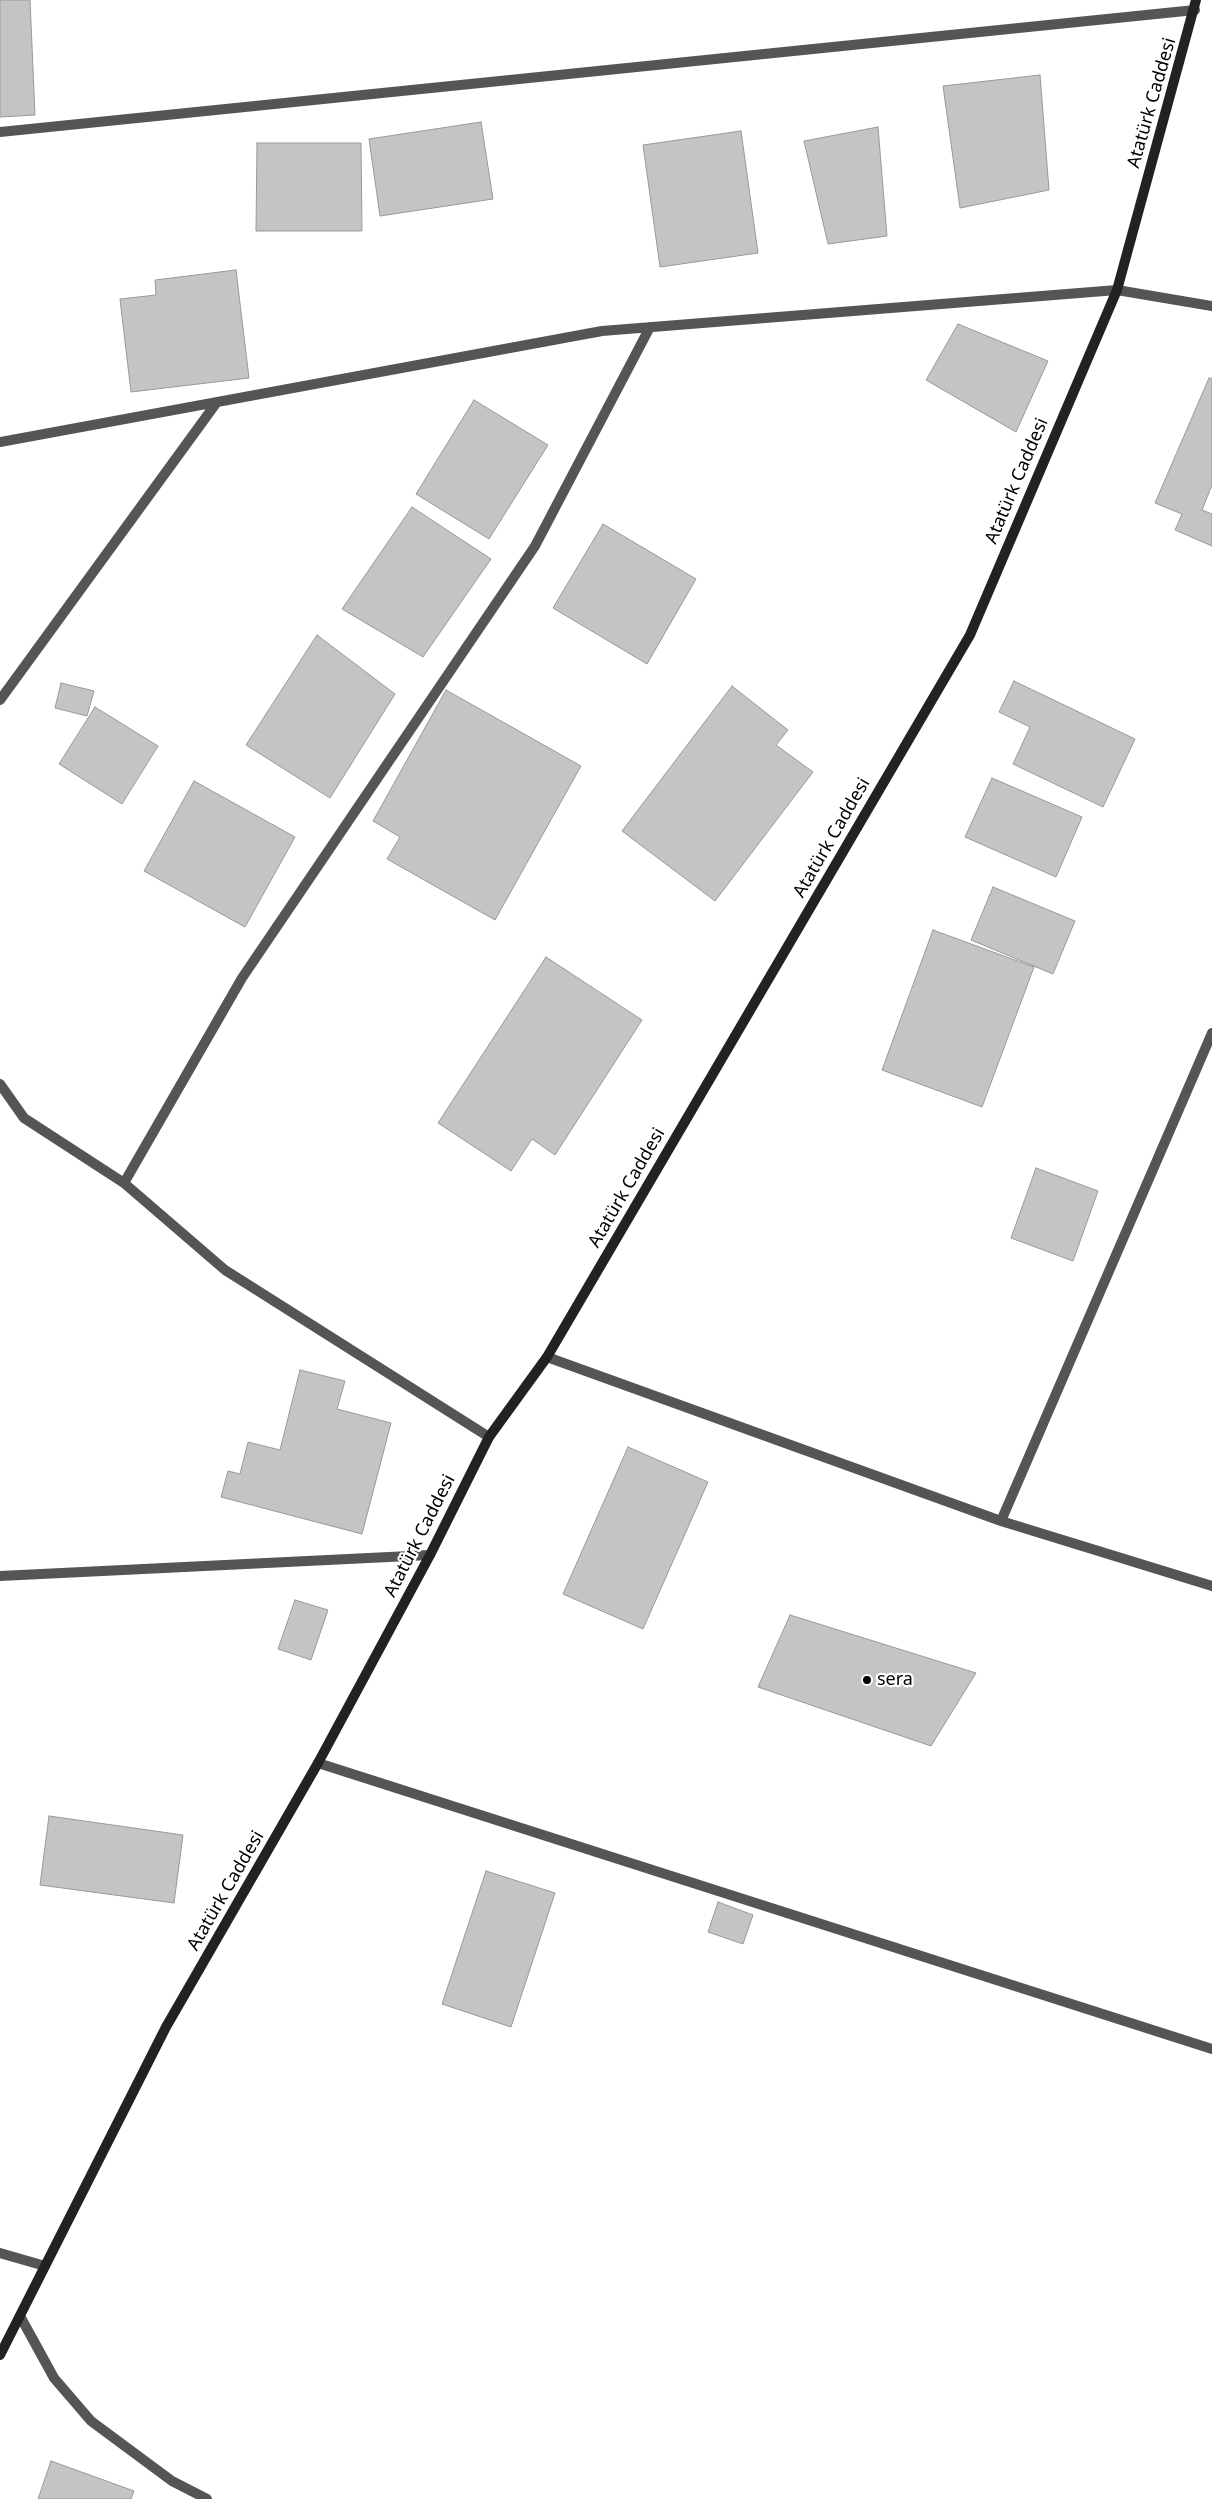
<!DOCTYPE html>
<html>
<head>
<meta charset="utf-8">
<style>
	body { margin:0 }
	canvas { display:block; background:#fff }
</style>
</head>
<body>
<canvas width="1212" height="2499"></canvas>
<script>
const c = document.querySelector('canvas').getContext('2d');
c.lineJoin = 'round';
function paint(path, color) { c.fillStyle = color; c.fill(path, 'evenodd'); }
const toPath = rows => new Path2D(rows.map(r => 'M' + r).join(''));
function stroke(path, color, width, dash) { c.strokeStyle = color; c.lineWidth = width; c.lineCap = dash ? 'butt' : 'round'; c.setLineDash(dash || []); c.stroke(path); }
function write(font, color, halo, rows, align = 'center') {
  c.font = font + ' "Noto Sans",sans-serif'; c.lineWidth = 4.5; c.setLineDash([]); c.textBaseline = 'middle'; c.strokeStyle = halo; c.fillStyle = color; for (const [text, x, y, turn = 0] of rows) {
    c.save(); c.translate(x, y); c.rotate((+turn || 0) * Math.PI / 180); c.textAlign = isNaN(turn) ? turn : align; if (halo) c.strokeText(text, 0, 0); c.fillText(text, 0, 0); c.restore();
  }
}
const building = toPath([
	[0,0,30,0,35,115,0,117,0,0],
	[1040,75,1049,190,960,208,943,86,1040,75],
	[481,122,493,199,380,216,369,139,481,122],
	[878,127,887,236,828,244,804,141,878,127],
	[741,131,758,253,660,267,643,145,741,131],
	[257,143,361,143,362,231,256,231,257,143],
	[236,270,249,378,131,392,120,299,156,295,155,280,236,270],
	[958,324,1048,361,1016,432,926,380,958,324],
	[1209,378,1212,379,1212,485,1202,510,1212,514,1212,546,1175,530,1182,514,1155,503,1209,378],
	[474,400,548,445,489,539,416,494,474,400],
	[412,507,491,559,423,657,342,609,412,507],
	[603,524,696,579,647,664,553,608,603,524],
	[317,635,395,694,330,798,246,745,317,635],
	[1014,681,1135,739,1103,807,1013,764,1030,727,999,712,1014,681],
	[61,683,94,691,87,716,55,708,61,683],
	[732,686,788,730,776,745,813,772,715,901,622,831,732,686],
	[446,690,581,766,495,920,387,859,400,837,373,821,446,690],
	[95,707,158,746,122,804,59,764,95,707],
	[992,778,1082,817,1056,877,965,837,992,778],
	[194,781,295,837,245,927,144,871,194,781],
	[993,887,1075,921,1053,974,971,940,993,887],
	[933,930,1034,967,982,1107,882,1070,933,930],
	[546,957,642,1020,555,1155,532,1139,511,1171,438,1123,546,957],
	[1036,1168,1098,1191,1073,1261,1011,1238,1036,1168],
	[300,1370,345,1381,337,1409,391,1423,362,1534,221,1497,228,1471,240,1474,248,1442,280,1450,300,1370],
	[628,1447,708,1482,643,1629,563,1594,628,1447],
	[295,1600,328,1610,311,1660,278,1649,295,1600],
	[790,1615,976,1673,931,1746,758,1687,790,1615],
	[49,1816,183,1835,174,1903,40,1885,49,1816],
	[486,1871,555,1893,511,2027,442,2004,486,1871],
	[718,1902,753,1915,743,1944,708,1932,718,1902],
	[51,2461,134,2491,131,2499,38,2499,51,2461]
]);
paint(building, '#c4c4c4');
stroke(building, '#999', 1);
stroke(toPath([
	[0,132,1195,10],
	[0,442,602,331,1117,290,1212,306],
	[0,700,217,402],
	[0,1084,24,1118,124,1183,225,1270,489,1437],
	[124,1183,242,978,535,546,650,327],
	[547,1357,1001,1521,1212,1586],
	[1001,1521,1212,1033],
	[0,1576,430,1555],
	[318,1763,1212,2049],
	[0,2253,45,2266],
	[20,2316,54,2378,91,2421,172,2481,207,2499]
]), '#555', 10);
stroke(toPath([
	[0,2355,166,2027,318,1763,430,1555,489,1437,547,1357,970,635,1117,290,1196,0]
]), '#222', 10);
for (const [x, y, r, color] of [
	[867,1680,5,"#000"]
]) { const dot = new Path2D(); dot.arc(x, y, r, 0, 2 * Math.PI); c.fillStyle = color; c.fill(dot); stroke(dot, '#fff', 2); }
write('18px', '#000', '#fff', [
	["Atatürk Caddesi",1152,103,-74],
	["Atatürk Caddesi",1017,481,-67],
	["Atatürk Caddesi",832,838,-60],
	["Atatürk Caddesi",627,1188,-60],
	["Atatürk Caddesi",420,1536,-63],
	["Atatürk Caddesi",226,1891,-60]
]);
write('18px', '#000', '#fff', [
	["sera",877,1680]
], 'left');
</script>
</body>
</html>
